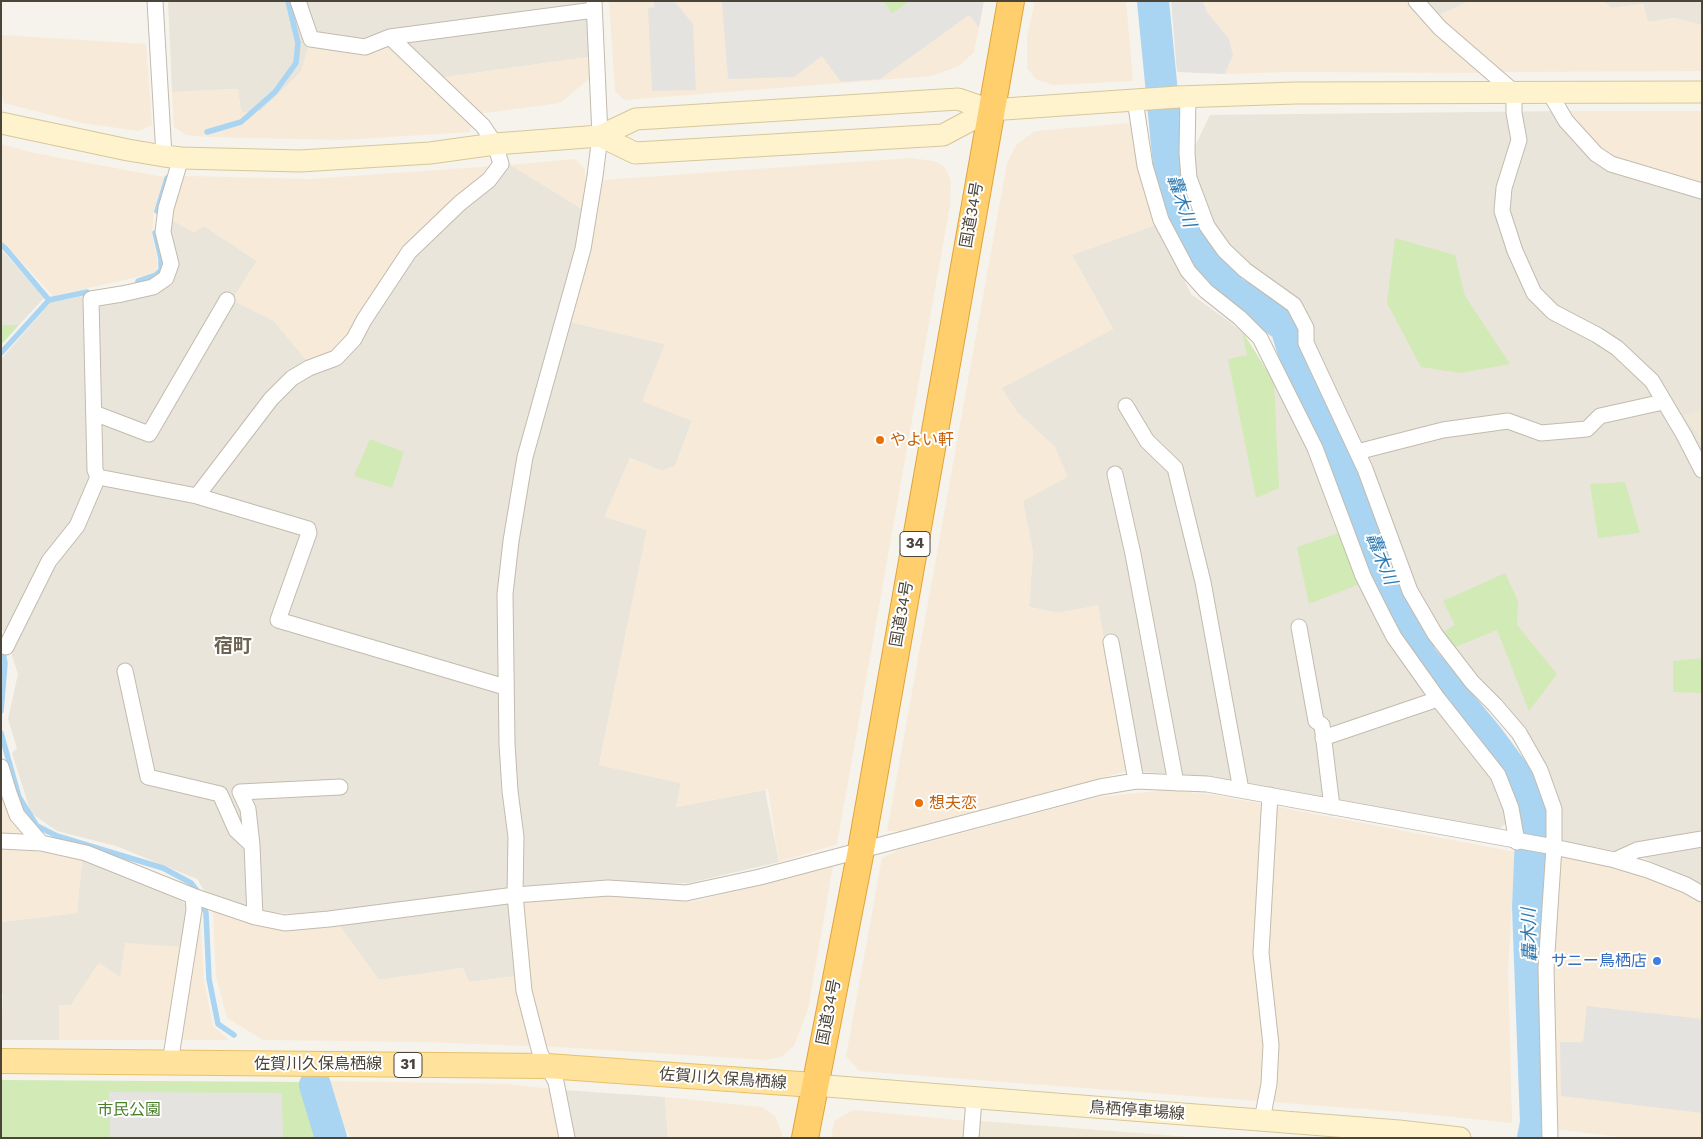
<!DOCTYPE html>
<html>
<head>
<meta charset="utf-8">
<style>
	body { margin:0 }
	#map { position:relative; width:1703px; height:1139px; overflow:hidden; background:#f6f3ec; font-family:"Work Sans",sans-serif }
	canvas { display:block }
	.frame { position:absolute; inset:0; border:2px solid #4b4439; pointer-events:none }
</style>
</head>
<body>
<div id="map">
<canvas width="1703" height="1139"></canvas>
<div class="frame"></div>
</div>
<script>
const c = document.querySelector('canvas').getContext('2d');
c.lineJoin = 'round';
function paint(path, color) { c.fillStyle = color; c.fill(path, 'evenodd'); }
const toPath = rows => new Path2D(rows.map(r => 'M' + r).join(''));
function stroke(path, color, width, dash) { c.strokeStyle = color; c.lineWidth = width; c.lineCap = dash ? 'butt' : 'round'; c.setLineDash(dash || []); c.stroke(path); }
function write(font, color, halo, rows, align = 'center') {
  c.font = font + ' "Work Sans","Noto Sans JP",sans-serif'; c.lineWidth = 4; c.setLineDash([]); c.textBaseline = 'middle'; c.strokeStyle = halo; c.fillStyle = color; for (const [text, x, y, turn = 0] of rows) {
    c.save(); c.translate(x, y); c.rotate((+turn || 0) * Math.PI / 180); c.textAlign = isNaN(turn) ? turn : align; if (halo) c.strokeText(text, 0, 0); c.fillText(text, 0, 0); c.restore();
  }
}
paint(toPath([
	[168,1,584,1,588,10,589,57,424,80,387,47,365,54,309,45,301,72,261,111,241,113,238,89,172,92],
	[1420,1,1470,1,1434,18],
	[1603,1,1702,1,1702,25,1674,18,1648,22,1643,4,1612,8],
	[1565,111,1702,187,1702,411,1684,415,1702,438,1702,884,1639,856,1561,840,1559,809,1498,699,1453,648,1426,607,1311,338,1312,324,1296,297,1247,263,1216,228,1196,179,1194,148,1210,115],
	[510,164,585,211,520,462,499,589,501,787,512,837,509,892,304,915,270,912,207,895,197,879,116,846,57,831,31,813,12,753,17,748,8,719,18,674,4,632,1,628,1,359,51,302,152,284,175,261,168,218,204,226,257,261,232,300,274,321,309,363,403,253,496,166],
	[1158,224,1191,294,1242,331,1274,382,1322,477,1360,584,1386,639,1492,777,1509,821,1498,830,1206,776,1127,771,1098,606,1058,613,1029,607,1033,553,1023,501,1055,447,1017,412,1001,388,1113,329,1072,255],
	[1,249,44,298,19,325,1,325],
	[570,322,665,344,692,421,675,466,662,471,630,458,605,517,647,530,599,765,681,783,676,807,765,790,779,862,689,883,520,888,514,773,511,592,532,456],
	[82,860,174,895,189,907,183,947,120,978,99,963,71,1005,59,1005,59,1040,1,1040,3,994,1,993,1,922,77,913],
	[509,902,518,976,469,982,463,968,379,980,339,925],
	[563,1090,665,1097,668,1138,573,1138]
]), '#eae5da');
paint(toPath([
	[609,1,984,1,974,52,959,66,931,76,624,100,615,91],
	[1035,1,1126,1,1133,81,1053,85,1036,79,1027,68,1027,37],
	[1203,1,1409,1,1480,68,1477,73,1292,72,1225,74,1233,55,1229,39,1207,12],
	[1470,1,1603,1,1612,8,1643,4,1648,22,1674,18,1702,25,1702,71,1496,72,1434,18],
	[1,35,146,44,152,125,139,131,82,123,4,103,1,90],
	[309,45,365,54,387,46,424,80,589,57,589,79,560,103,477,114,469,132,341,140,209,137,186,135,174,127,172,92,238,89,241,113,261,111,301,72],
	[1565,111,1702,111,1702,187,1601,154],
	[1132,123,1158,224,1072,255,1113,329,1002,388,1017,412,1055,447,1068,477,1023,501,1033,553,1029,607,1058,613,1098,605,1127,771,900,831,887,831,1007,163,1017,144,1035,131],
	[1,144,34,153,164,177,154,211,152,235,158,263,155,273,53,296,8,247,1,242],
	[910,158,934,161,945,167,951,181,950,205,837,844,779,862,768,789,676,807,681,783,599,765,647,530,604,517,630,458,662,471,675,466,692,421,642,401,665,344,570,322,592,246,603,180],
	[575,159,585,169,585,211,510,165],
	[496,166,444,209,347,340,331,357,309,363,274,321,232,300,257,261,204,226,194,233,168,218,183,176,309,179],
	[1,787,6,806,23,836,1,836],
	[1167,790,1215,795,1515,852,1508,968,1512,1123,1404,1112,859,1071,846,1056,882,858,898,850,1098,797],
	[1,849,25,849,82,860,77,913,1,922],
	[1557,855,1647,875,1702,903,1702,1138,1628,1138,1555,1129,1550,964],
	[833,866,808,1009,794,1046,781,1057,765,1060,543,1046,530,991,520,901,608,893,692,902],
	[213,911,284,931,339,925,379,980,463,968,469,982,518,976,532,1041,528,1046,424,1042,263,1040,227,1018,216,976],
	[200,912,204,981,213,1026,229,1040,180,1040],
	[125,943,183,947,169,1040,59,1040,59,1005,71,1005,99,963,120,977],
	[331,1081,506,1084,552,1089,561,1138,351,1138,344,1126],
	[665,1097,762,1107,775,1116,782,1133,781,1138,668,1138],
	[853,1110,968,1121,966,1138,831,1138,834,1121]
]), '#f7ead8');
paint(toPath([
	[1702,411,1702,438,1684,415],
	[980,1121,1204,1138,979,1138]
]), '#efe8d6');
paint(toPath([
	[883,1,910,1,892,14],
	[1395,238,1455,255,1465,296,1510,364,1461,373,1421,367,1387,303],
	[1,325,19,325,1,345],
	[1242,331,1274,382,1279,488,1256,498,1228,359,1247,355],
	[370,439,404,452,392,488,354,476],
	[1625,482,1640,533,1598,538,1590,484],
	[1342,532,1360,584,1309,604,1297,547],
	[1505,573,1518,601,1517,625,1557,674,1529,711,1497,630,1453,648,1441,633,1455,625,1443,601],
	[1702,658,1702,693,1673,692,1673,661],
	[1,1080,309,1082,326,1138,1,1138]
]), '#d2eab5');
paint(toPath([
	[654,1,674,1,693,24,696,90,652,91,648,8,654,7],
	[722,1,883,1,892,14,910,1,984,1,979,27,969,15,880,79,841,82,822,56,794,77,728,79],
	[1171,1,1203,1,1207,12,1229,39,1233,55,1225,74,1177,72],
	[1587,1006,1702,1019,1702,1113,1561,1096,1560,1042,1583,1042],
	[109,1092,282,1093,283,1138,110,1138]
]), '#e5e3e0');
stroke(toPath([
	[207,132,241,122,275,92,296,63,298,43,288,1],
	[157,211,167,178],
	[1,245,6,249,49,300],
	[138,281,156,275,161,270,161,259,155,233],
	[1,353,49,300,87,292],
	[1,711,5,663,2,648],
	[1,733,19,797,37,826,57,836,163,868,191,883,198,892,206,913,209,979,218,1024,234,1035]
]), '#a9d4f2', 5.5);
stroke(toPath([
	[1153,1,1170,175,1188,228,1231,291,1260,308,1286,327,1297,363,1345,468,1421,657,1487,736,1518,778,1532,816,1528,907,1536,1123,1533,1138],
	[315,1085,331,1138]
]), '#a9d4f2', 32);
const street = toPath([
	[155,1,164,156],
	[298,1,311,39,365,47,390,37,594,10],
	[1416,1,1440,28,1514,92,1514,113,1519,140,1504,188,1502,211,1515,251,1534,293,1553,312,1597,335,1617,348,1652,381,1684,435,1702,470],
	[1549,92,1566,121,1596,154,1611,164,1702,191],
	[1188,97,1187,153,1189,178,1207,226,1224,250,1245,270,1294,305,1306,328,1306,343,1365,469,1410,591,1435,634,1472,682,1495,705,1519,733,1540,770,1554,809,1554,847,1546,968,1550,1138],
	[1135,100,1145,166,1161,220,1188,271,1206,291,1240,318,1260,338,1315,448,1363,576,1383,616,1394,637,1438,699,1498,775,1511,808,1517,842],
	[181,158,166,208,163,232,171,264,166,278,153,287,122,294,91,299,95,470,98,477,197,496,308,529,309,533,278,620,505,687],
	[1126,406,1147,441,1175,468,1203,582,1241,790],
	[94,413,149,434,227,300],
	[1357,452,1443,430,1508,421,1541,433,1587,429,1600,416,1663,402],
	[1115,474,1133,554,1176,783],
	[197,496,271,399,292,378,309,368,336,358,354,339,364,320,409,252,460,203,489,180,501,164,495,144,483,126,390,37],
	[1299,627,1316,721,1322,725,1332,807],
	[1111,642,1136,781],
	[6,647,49,561,77,526,98,477],
	[125,671,148,777,220,794,236,830,252,845],
	[1323,738,1438,699],
	[1,767,9,793,17,815,41,843],
	[1,841,41,843,86,853,193,896,255,917,285,923,329,919,515,895,608,888,686,893,760,877,1100,787,1136,781,1207,784,1554,847,1615,860,1648,870,1686,885,1702,894],
	[1615,860,1637,850,1702,839],
	[255,917,252,845,248,809,240,792,340,787],
	[170,1063,194,910,193,896],
	[1262,1120,1269,1084,1271,1045,1261,953,1270,795],
	[567,1138,556,1082,540,1053,524,991,515,895,516,837,510,791,507,744,505,594,511,541,525,457,583,249,595,176,600,136,594,1],
	[971,1138,974,1099]
]);
const secondary = toPath([
	[1,123,128,150,164,156,181,158,300,161,430,153,495,144,600,136,636,119,958,99,990,110,1178,97,1296,93,1702,92],
	[600,136,635,153,943,135,990,110],
	[814,1085,1399,1131,1460,1138]
]);
const primary = toPath([
	[1,1061,547,1066,814,1085]
]);
const highway = toPath([
	[805,1138,861,850,1011,1]
]);
stroke(street, '#c2bbae', 17);
stroke(secondary, '#d6c79b', 23);
stroke(primary, '#e6c16a', 26);
stroke(highway, '#e0a43c', 28);
stroke(street, '#fff', 15);
stroke(secondary, '#fff3cd', 21);
stroke(primary, '#ffe39c', 24);
stroke(highway, '#ffcf6e', 26);
for (const [x, y, r, color] of [
	[880,440,5,"#e8710a"],
	[919,803,5,"#e8710a"],
	[1657,961,5,"#3f7fe0"]
]) { const dot = new Path2D(); dot.arc(x, y, r, 0, 2 * Math.PI); c.fillStyle = color; c.fill(dot); stroke(dot, '#fff', 2); }
for (const [x, y, w] of [
	[915,544,30],
	[408,1065,28]
]) { const box = new Path2D(); box.roundRect(x - w / 2, y - 12.5, w, 25, 4); c.fillStyle = '#fff'; c.fill(box); stroke(box, '#4b4439', 1); }
write('bold 15px', '#4b4439', null, [
	["34",915,544],
	["31",408,1065]
]);
write('16px', '#4b4439', '#fff', [
	["国道34号",972,215,-80],
	["国道34号",902,614,-80],
	["国道34号",829,1012,-79],
	["佐賀川久保鳥栖線",318,1064],
	["佐賀川久保鳥栖線",723,1079,4],
	["鳥栖停車場線",1137,1111,4]
]);
write('16px', '#c56008', '#fff', [
	["やよい軒",890,440],
	["想夫恋",929,803]
], 'left');
write('16px', '#366cbe', '#fff', [
	["サニー鳥栖店",1647,961]
], 'right');
write('16px', '#4a7f2a', '#fff', [
	["市民公園",129,1110]
]);
write('italic 18px', '#2e7ab2', '#fff', [
	["轟木川",1181,201,71],
	["轟木川",1381,559,68],
	["轟木川",1530,935,-92]
]);
write('bold 19px', '#6e6250', '#fff', [
	["宿町",233,646]
]);
</script>
</body>
</html>
